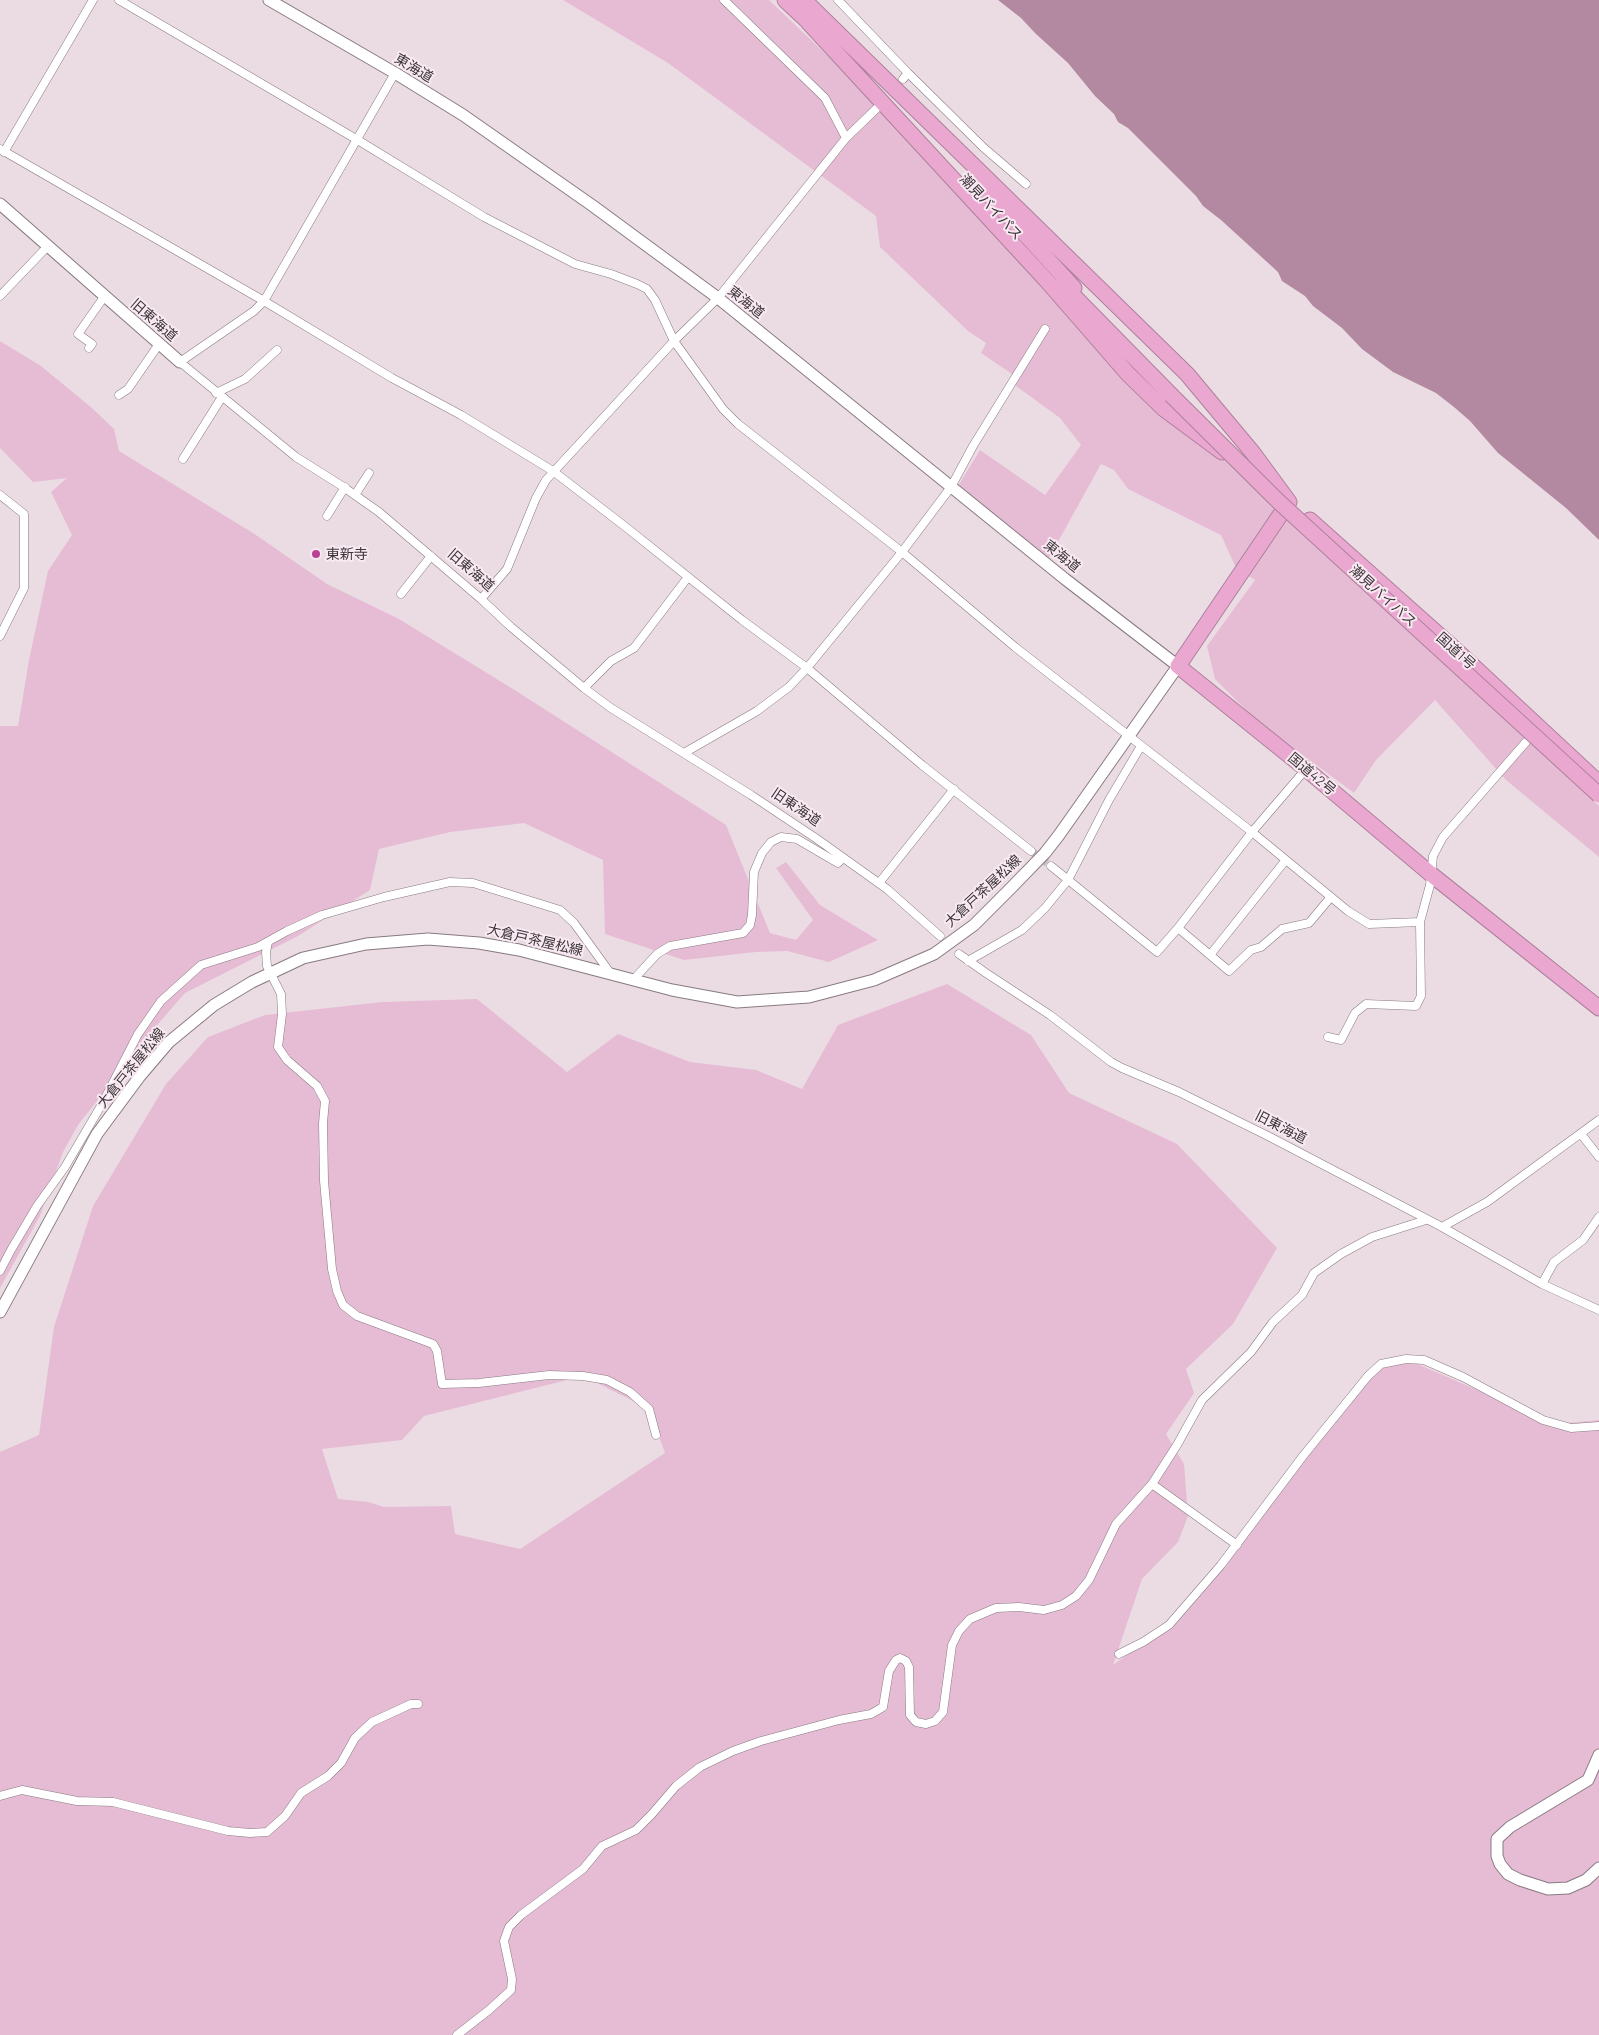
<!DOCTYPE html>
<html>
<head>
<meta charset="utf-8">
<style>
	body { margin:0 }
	canvas { display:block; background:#ebdce4 }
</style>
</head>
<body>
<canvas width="1599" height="2035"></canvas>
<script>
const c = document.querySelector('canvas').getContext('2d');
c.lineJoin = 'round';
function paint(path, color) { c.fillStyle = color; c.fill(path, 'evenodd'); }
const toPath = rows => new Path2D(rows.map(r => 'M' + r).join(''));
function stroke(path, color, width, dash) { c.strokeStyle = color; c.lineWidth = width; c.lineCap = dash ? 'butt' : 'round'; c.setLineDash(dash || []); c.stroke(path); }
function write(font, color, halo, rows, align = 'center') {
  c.font = font + ' Barlow,"Noto Sans JP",sans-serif'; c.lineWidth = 4; c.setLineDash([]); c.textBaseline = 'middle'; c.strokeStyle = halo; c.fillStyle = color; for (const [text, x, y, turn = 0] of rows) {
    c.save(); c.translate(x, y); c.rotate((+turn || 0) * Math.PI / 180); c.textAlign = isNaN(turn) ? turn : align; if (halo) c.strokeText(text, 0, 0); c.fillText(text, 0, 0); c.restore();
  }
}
paint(toPath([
	[563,0,769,0,830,58,1145,382,1539,747,1599,806,1599,857,1506,780,1435,700,1376,760,1354,793,1257,721,1215,679,1207,646,1255,580,1236,568,1221,535,1128,489,1114,470,1101,464,1049,558,982,507,958,486,980,450,1045,495,1081,445,1060,418,1016,386,1012,374,981,353,986,343,968,331,880,247,876,216,668,63],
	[0,341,41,366,92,408,114,429,119,451,253,533,327,584,399,619,513,689,726,825,770,933,796,940,813,920,776,868,786,862,820,905,878,940,829,962,787,951,756,952,684,960,605,934,603,860,524,823,450,832,379,849,370,890,298,936,185,993,158,1024,78,1125,63,1152,40,1216,0,1288,0,726,18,726,29,660,48,571,72,535,51,492,67,478,33,482,0,448],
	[947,984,1031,1035,1069,1093,1177,1144,1277,1248,1233,1324,1186,1369,1194,1393,1166,1434,1184,1464,1188,1516,1178,1542,1142,1579,1113,1665,1169,1625,1373,1371,1406,1359,1556,1424,1599,1420,1599,2035,0,2035,0,1452,39,1435,54,1327,93,1206,166,1084,208,1037,265,1015,382,1002,477,999,567,1072,618,1034,690,1062,756,1070,802,1089,838,1025],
	[583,1376,649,1409,665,1453,520,1549,455,1534,451,1506,384,1507,368,1502,338,1499,322,1449,402,1440,424,1416]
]), '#e6bcd4');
paint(toPath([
	[998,0,1599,0,1599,540,1566,508,1498,453,1470,421,1454,407,1436,393,1393,372,1362,349,1342,328,1313,306,1305,296,1282,281,1278,272,1221,220,1203,206,1196,196,1128,128,1118,122,1114,114,1095,96,1068,63,1036,34,1021,18]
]), '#b389a2');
stroke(toPath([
	[1031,851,1051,866]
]), '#c8bbc2', 8, [8, 4]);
const street = toPath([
	[119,0,356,139,484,217,575,264,611,274,637,284,647,289,655,300,674,341,723,409,738,424,902,552,1015,647,1252,832,1348,911,1369,924,1420,922],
	[724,0,825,98,846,138],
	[838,0,908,73],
	[395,73,264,301,254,311,180,362,296,457,342,486,379,512,481,599,511,627,584,688,611,708,751,795,817,839,887,889,940,936],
	[903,79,908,73,984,148,1026,184],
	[0,149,264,301,392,378,461,415,553,471,627,528,742,620,807,668,922,765,1031,851],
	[4,152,93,0],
	[0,296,48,246],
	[89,348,92,344,78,334,104,297],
	[216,393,245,379,277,350],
	[119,395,128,389,159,344],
	[183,459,222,397],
	[0,495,24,514,24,588,0,636],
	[355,495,369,473],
	[327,516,345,487],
	[401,594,431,556],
	[481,599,507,569,536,498,546,480,674,341,718,298,846,138,876,109],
	[584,688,611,661,634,648,688,577],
	[684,753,757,711,789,687,807,668,902,552,951,487,973,446,1045,329],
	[1051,866,1157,952,1178,928,1252,832,1306,769],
	[879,883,954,789],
	[1178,928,1229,971,1251,950,1261,947,1282,929,1309,923,1330,898],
	[268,942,266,952,267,966,281,994,282,1014,278,1047,287,1060,317,1086,325,1101,323,1123,324,1181,332,1269,337,1291,343,1305,357,1316,433,1344,437,1351,442,1384,479,1383,549,1375,583,1376,607,1380,630,1392,649,1409,656,1435],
	[959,954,986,973,1050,1015,1111,1062,1122,1068,1179,1092,1270,1137,1442,1227,1542,1284,1599,1310],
	[1210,955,1285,861],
	[968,961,1022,930,1045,908,1068,880,1109,800,1141,746],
	[633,980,657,954,670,946,743,933,750,925,752,915,754,872,762,853,771,842,781,837,797,839,838,863,843,858],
	[1328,1037,1341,1040,1355,1013,1366,1004,1416,1006,1421,996,1420,922,1430,885,1433,856,1443,837,1526,742],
	[1581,1134,1599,1157],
	[1442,1227,1487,1202,1599,1120],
	[0,1271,11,1250,37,1206,65,1167,102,1104,138,1034,161,1001,201,965,258,947,287,931,322,915,384,897,450,882,473,883,560,910,574,923,611,974],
	[1542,1284,1554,1262,1583,1240,1599,1217],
	[1152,1484,1237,1545],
	[1119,1654,1143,1642,1169,1625,1221,1565,1303,1456,1368,1376,1381,1364,1406,1359,1424,1360,1463,1377,1543,1420,1571,1428,1599,1426],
	[0,1796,22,1790,77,1801,113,1802,228,1831,250,1833,267,1832,285,1816,301,1793,328,1776,341,1763,355,1738,372,1722,411,1704,418,1704],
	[457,2035,489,2010,511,1990,512,1979,504,1941,509,1927,521,1915,583,1869,602,1846,636,1830,652,1814,676,1786,700,1767,733,1751,761,1741,839,1720,871,1714,883,1707,889,1671,896,1660,900,1658,906,1661,909,1667,910,1715,916,1722,926,1724,935,1721,943,1712,952,1645,959,1631,970,1619,996,1608,1019,1607,1044,1610,1062,1605,1076,1596,1089,1580,1116,1524,1152,1484,1177,1445,1202,1400,1251,1352,1273,1322,1302,1295,1314,1273,1341,1254,1372,1237,1426,1220]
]);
const secondary = toPath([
	[0,204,180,362],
	[0,1312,97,1134,140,1076,169,1042,214,1005,252,982,303,958,366,944,428,939,479,943,519,950,672,990,737,1002,809,997,874,980,934,954,974,925,1012,887,1045,853,1059,835,1178,666,1065,579,718,298,593,206,463,115,395,73,269,0],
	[1599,1755,1588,1780,1510,1827,1497,1839,1497,1856,1500,1864,1508,1874,1520,1880,1548,1889,1568,1888,1586,1880,1599,1868]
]);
const highway = toPath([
	[785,0,815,28],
	[804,0,1187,374,1253,453,1289,502],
	[808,22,1047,281,1128,374,1164,409,1222,452],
	[982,187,1074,288],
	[1062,284,1171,395],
	[1289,502,1178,666,1306,769,1432,875,1599,1008],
	[1310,520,1457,651,1599,783]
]);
stroke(street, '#887a82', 9);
stroke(secondary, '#887a82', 13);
stroke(highway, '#ad809b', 17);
stroke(street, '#fff', 8);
stroke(secondary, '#fff', 11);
stroke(highway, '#eaa8d0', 15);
const highwayBridge = toPath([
	[1171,395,1279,502,1599,795]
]);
stroke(highwayBridge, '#ad809b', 17, []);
stroke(highwayBridge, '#eaa8d0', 15);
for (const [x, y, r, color] of [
	[316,554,5,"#b94093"]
]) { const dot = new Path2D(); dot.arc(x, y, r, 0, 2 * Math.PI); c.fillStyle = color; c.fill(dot); stroke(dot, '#f9e9f2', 2); }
write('14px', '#3b3538', '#f9e9f2', [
	["東海道",414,68,31],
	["潮見バイパス",991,207,47],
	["東海道",746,302,39],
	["旧東海道",154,320,41],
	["東海道",1062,556,39],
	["旧東海道",471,570,41],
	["潮見バイパス",1383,596,42],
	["国道1号",1456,651,42],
	["国道42号",1312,774,40],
	["旧東海道",796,807,34],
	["大倉戸茶屋松線",983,891,-43],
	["大倉戸茶屋松線",535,940,13],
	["大倉戸茶屋松線",131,1068,-51],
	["旧東海道",1281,1127,27]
]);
write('14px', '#3b3538', '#f9e9f2', [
	["東新寺",326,554]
], 'left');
</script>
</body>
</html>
